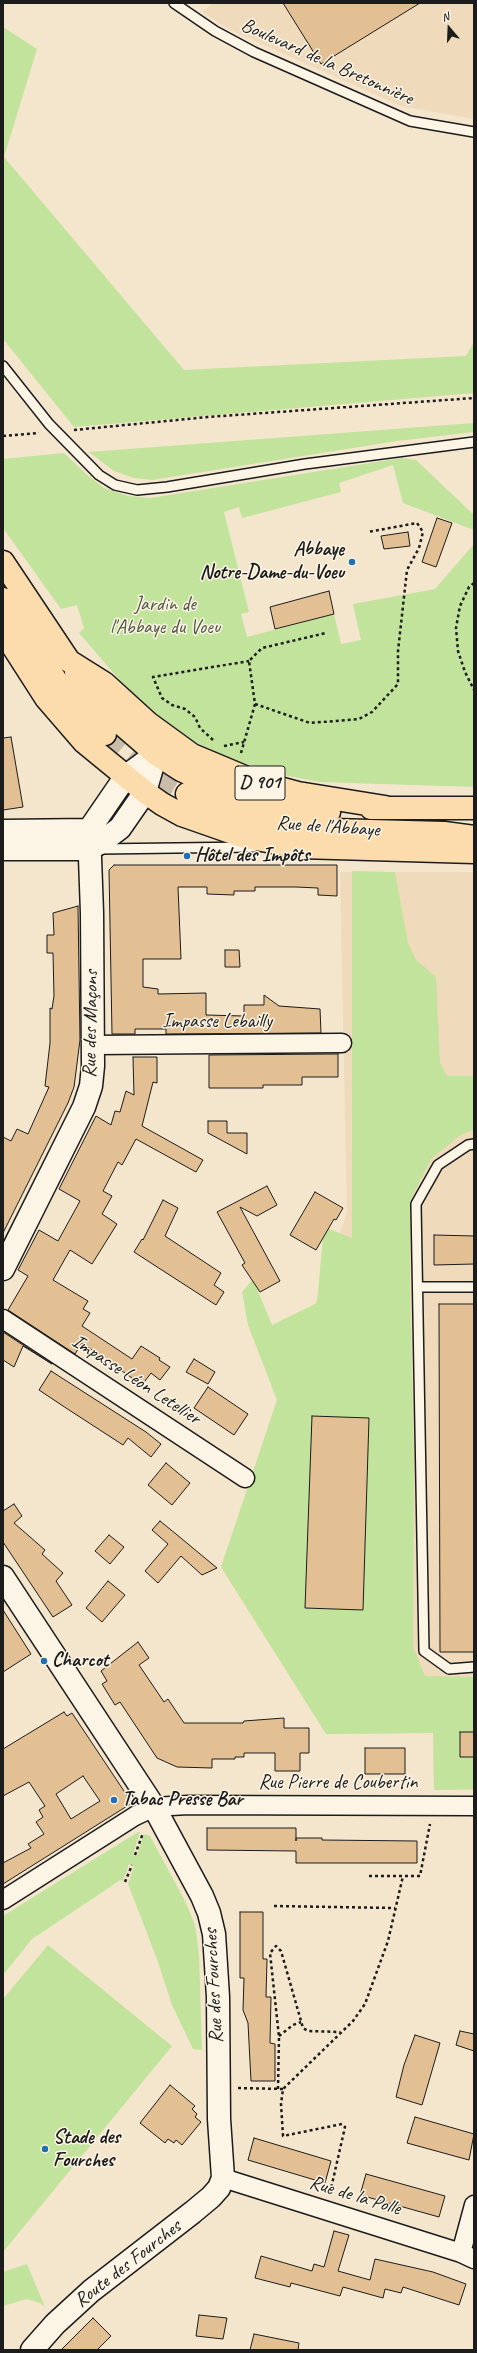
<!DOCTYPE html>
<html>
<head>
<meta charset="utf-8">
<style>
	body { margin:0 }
	#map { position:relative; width:477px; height:2353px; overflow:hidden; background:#f4e5cd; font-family:Caveat,sans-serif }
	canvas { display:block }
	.frame { position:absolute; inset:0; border:4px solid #1c1c1c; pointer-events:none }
	.north { position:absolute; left:429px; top:8px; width:40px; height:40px; -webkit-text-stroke:3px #fcf5e5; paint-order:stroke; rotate:341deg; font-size:11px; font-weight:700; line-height:16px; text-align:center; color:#1c1c1c }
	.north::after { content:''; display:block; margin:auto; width:14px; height:18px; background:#1c1c1c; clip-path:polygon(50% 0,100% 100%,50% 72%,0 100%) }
</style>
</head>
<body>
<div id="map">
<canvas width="477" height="2353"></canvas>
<div class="frame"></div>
<div class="north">N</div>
</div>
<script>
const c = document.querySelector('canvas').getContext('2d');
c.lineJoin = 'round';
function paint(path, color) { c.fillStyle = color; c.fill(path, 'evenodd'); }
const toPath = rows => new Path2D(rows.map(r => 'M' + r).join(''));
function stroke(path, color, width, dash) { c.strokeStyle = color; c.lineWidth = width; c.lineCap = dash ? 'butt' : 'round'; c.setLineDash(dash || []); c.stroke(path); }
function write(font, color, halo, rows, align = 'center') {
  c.font = font + ' Caveat,sans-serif'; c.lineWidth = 3; c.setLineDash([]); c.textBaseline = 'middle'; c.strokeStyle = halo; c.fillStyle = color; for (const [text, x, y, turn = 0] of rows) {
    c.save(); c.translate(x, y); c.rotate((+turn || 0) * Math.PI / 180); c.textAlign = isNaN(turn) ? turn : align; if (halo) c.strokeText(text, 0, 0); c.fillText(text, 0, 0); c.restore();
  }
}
paint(toPath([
	[213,3,474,3,474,119,401,106,228,29,202,12],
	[340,872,474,872,474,1790,434,1790,433,1733,326,1734,221,1567,347,1213]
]), '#efdabc');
paint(toPath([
	[3,27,37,49,4,157,184,370,466,356,474,342,474,393,74,427,3,339],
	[474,423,474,432,397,441,152,480,134,478,114,471,89,452],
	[64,453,85,473,104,488,128,496,150,498,402,458,416,460,474,515,474,530,403,503,393,465,339,483,341,492,242,518,239,507,224,512,249,612,241,614,247,637,334,614,341,644,361,640,353,604,435,589,474,544,474,787,320,782,283,775,228,758,183,736,153,713,123,684,79,633,84,628,77,605,61,609,3,528,3,459],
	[352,871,395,872,408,943,416,960,436,977,440,1063,447,1076,474,1076,474,1129,459,1136,431,1159,410,1201,410,1289,414,1464,413,1647,425,1676,474,1677,474,1789,434,1790,433,1733,326,1734,221,1567,277,1400,248,1325,242,1292,253,1279,272,1325,317,1303,324,1227,352,1238],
	[138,1832,140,1832,133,1855,137,1856,144,1834,150,1836,185,1901,195,1925,199,1953,202,2050,193,2049,172,2005,157,1959,128,1884,134,1866,129,1864,123,1881,120,1880,110,1887,32,1939,3,1975,3,1916],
	[48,1945,172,2046,3,2252,3,1999],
	[27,2264,45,2307,40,2303,27,2299,3,2306,3,2272]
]), '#c2e39c');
const building = toPath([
	[283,3,420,3,321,64,283,3],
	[437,518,452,523,436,567,422,562,437,518],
	[408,532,410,546,384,549,381,536,408,532],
	[329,591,334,614,275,629,270,607,329,591],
	[11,737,23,807,3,810,3,738,11,737],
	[114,865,337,865,337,896,318,895,318,888,296,887,255,887,255,891,234,891,234,895,207,894,207,887,178,887,181,959,143,959,143,987,158,989,158,994,206,993,206,1015,244,1016,244,1005,264,1005,264,995,279,1006,320,1009,321,1033,166,1034,166,1029,135,1029,135,1034,112,1034,109,870,114,865],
	[78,906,80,1040,74,1087,68,1103,3,1233,3,1137,11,1141,17,1129,28,1134,49,1087,45,1086,50,1043,50,1008,52,1009,54,996,53,953,47,953,47,935,54,935,53,913,78,906],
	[225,950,239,950,240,967,225,967,225,950],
	[338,1054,338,1077,302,1077,302,1085,263,1085,263,1088,209,1088,209,1055,338,1054],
	[133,1057,157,1057,157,1083,153,1082,142,1126,203,1160,196,1172,136,1139,122,1165,118,1162,103,1191,112,1196,102,1214,117,1224,92,1264,70,1250,53,1280,88,1301,83,1309,90,1313,82,1326,132,1359,141,1346,160,1358,159,1360,170,1367,160,1380,151,1373,142,1385,82,1343,75,1354,8,1310,28,1276,18,1270,39,1230,58,1241,80,1201,59,1189,96,1116,111,1125,115,1111,120,1112,126,1091,134,1095,133,1057],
	[208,1121,227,1121,227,1133,247,1133,247,1154,208,1133,208,1121],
	[267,1186,277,1205,257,1216,240,1207,280,1281,260,1292,242,1265,245,1263,217,1212,267,1186],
	[315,1192,343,1208,336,1220,334,1219,316,1250,290,1235,315,1192],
	[163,1200,178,1208,165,1236,221,1273,214,1285,224,1292,216,1305,134,1252,142,1239,143,1240,163,1200],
	[434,1235,474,1236,474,1264,434,1265,434,1235],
	[439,1304,474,1304,474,1652,440,1652,439,1304],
	[3,1332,52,1364,23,1346,14,1367,3,1360,3,1332],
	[194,1359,215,1372,208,1384,186,1372,194,1359],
	[51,1371,146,1432,161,1444,151,1457,128,1438,123,1445,66,1408,39,1390,51,1371],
	[208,1387,248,1414,234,1435,194,1408,208,1387],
	[312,1416,369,1418,363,1610,305,1608,312,1416],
	[166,1463,190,1483,172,1505,148,1485,166,1463],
	[14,1504,22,1516,14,1523,45,1550,42,1554,63,1573,56,1581,72,1605,53,1617,3,1542,3,1511,14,1504],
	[160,1521,176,1534,217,1568,202,1575,181,1556,158,1583,145,1571,168,1544,152,1530,160,1521],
	[109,1535,124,1547,110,1564,95,1551,109,1535],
	[108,1581,125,1595,102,1622,86,1608,108,1581],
	[3,1610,31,1654,3,1672,3,1610],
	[138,1642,149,1658,139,1665,164,1702,168,1699,184,1723,243,1723,244,1721,284,1718,284,1728,309,1728,309,1753,300,1753,300,1771,275,1771,275,1753,244,1753,244,1757,235,1757,235,1759,212,1759,212,1768,177,1767,157,1758,120,1702,115,1705,102,1684,107,1681,101,1671,138,1642],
	[64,1712,67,1716,72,1713,132,1803,3,1884,3,1863,31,1848,28,1844,44,1834,36,1822,43,1817,39,1810,45,1806,29,1782,3,1796,3,1749,64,1712],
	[83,1776,100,1801,71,1819,56,1794,83,1776],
	[460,1732,474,1732,474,1757,460,1757,460,1732],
	[365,1748,405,1748,405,1774,365,1774,365,1748],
	[207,1828,296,1828,296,1841,296,1838,322,1838,322,1840,417,1841,417,1863,296,1863,296,1851,207,1850,207,1828],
	[240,1912,263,1912,263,1959,267,1959,266,1997,271,1997,270,2043,275,2044,275,2081,251,2081,248,2023,243,2010,244,1978,240,1978,240,1912],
	[460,2031,474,2034,474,2051,456,2045,460,2031],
	[415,2035,440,2043,422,2105,396,2097,404,2065,415,2035],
	[170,2085,195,2106,192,2109,197,2114,195,2117,201,2122,182,2145,176,2140,174,2143,168,2139,165,2143,140,2123,170,2085],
	[415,2117,474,2134,469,2160,407,2143,415,2117],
	[254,2138,331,2161,325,2183,248,2160,254,2138],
	[366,2174,445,2196,439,2217,360,2195,366,2174],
	[334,2231,349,2235,338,2271,370,2280,375,2259,433,2272,466,2284,459,2305,403,2287,401,2293,385,2289,383,2298,343,2287,340,2296,291,2283,290,2287,255,2278,261,2256,312,2271,314,2264,324,2267,334,2231],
	[199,2315,227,2318,223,2339,196,2336,199,2315],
	[93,2318,111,2336,97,2350,61,2350,93,2318],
	[254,2334,299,2343,298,2350,250,2350,254,2334]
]);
paint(building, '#e2c094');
stroke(building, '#1c1c1c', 1);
stroke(toPath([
	[105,734,154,775,187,794]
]), '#c9bdaa', 22, [22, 11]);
const service = toPath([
	[174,3,215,31,254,52,410,121,474,132],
	[3,366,49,424,99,475,115,485,137,490,167,487,305,464,474,442],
	[99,849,253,847],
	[474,1144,468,1145,438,1165,416,1204,424,1651,449,1669,474,1667],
	[420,1287,474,1287]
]);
const minor = toPath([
	[93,1045,342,1043],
	[3,1319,245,1478],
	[3,1900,135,1816,154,1807,188,1805,474,1806],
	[223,2178,461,2253,474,2259],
	[461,2253,474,2205]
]);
const secondary = toPath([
	[89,830,126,776,156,754],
	[3,831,89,830],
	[3,849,90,849,103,841,120,828,145,792,156,754],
	[3,1269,84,1107,91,1086,93,1066,92,913,89,830],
	[3,1577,154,1807,202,1896,209,1913,214,1934,218,1997,219,2119,223,2178,219,2188,211,2197,193,2212,91,2291,55,2324,32,2350]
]);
const primary = toPath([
	[3,562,69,661,104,683,148,723,192,755,254,781,298,793,385,807],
	[3,599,57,682,79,709,105,734],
	[3,631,46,698,84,742,145,792,162,804,182,815,245,837,300,847,474,852],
	[76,672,87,688,118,721,156,754,181,770,226,791,250,798,296,809,329,812],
	[187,794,220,810,270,824,333,830,444,833,474,837],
	[371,808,474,808]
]);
stroke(service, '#1c1c1c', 12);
stroke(minor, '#1c1c1c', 21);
stroke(secondary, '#1c1c1c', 25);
stroke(primary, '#1c1c1c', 25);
stroke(toPath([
	[74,430,208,417,474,398],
	[3,436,39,433],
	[474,583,469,587,460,606,456,628,458,651,465,672,474,690],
	[255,704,310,723,359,719,372,712,398,684,398,651,407,570,419,548,423,532,417,523,368,532],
	[213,740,200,728,195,717,185,709,172,705,162,698,153,677,249,661],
	[224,746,244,742],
	[241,753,255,704,249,661,262,648,326,633],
	[135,1855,143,1833],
	[369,1876,420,1876,430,1824],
	[125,1882,132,1865],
	[274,1906,395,1908],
	[279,2036,293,2025,301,2022],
	[238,2088,283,2089],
	[278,2089,279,2037,270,1953,276,1946,281,1951,303,2028,308,2031,340,2032],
	[330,2193,345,2127,342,2124,283,2136,281,2104,283,2089,353,2021,365,2004,388,1941,403,1876]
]), '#1c1c1c', 2.5, [3, 3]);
stroke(service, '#fcf5e5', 9);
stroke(minor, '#fcf5e5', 18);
stroke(secondary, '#fcf5e5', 22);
stroke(primary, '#fcdcac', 22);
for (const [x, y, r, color] of [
	[352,562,4,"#1f6fb2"],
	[187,856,4,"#1f6fb2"],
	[44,1661,4,"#1f6fb2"],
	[114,1800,4,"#1f6fb2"],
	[45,2149,4,"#1f6fb2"]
]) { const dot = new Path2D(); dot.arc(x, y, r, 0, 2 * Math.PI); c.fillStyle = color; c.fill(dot); stroke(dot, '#fcf5e5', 1.5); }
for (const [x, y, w] of [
	[260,783,50]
]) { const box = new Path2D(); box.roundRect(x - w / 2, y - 17, w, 34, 3); c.fillStyle = '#fcf5e5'; c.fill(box); stroke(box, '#1c1c1c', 1); }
write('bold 19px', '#1c1c1c', null, [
	["D 901",260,783]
]);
write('20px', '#1c1c1c', '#fcf5e5', [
	["Boulevard de la Bretonnière",327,62,24],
	["Rue de l'Abbaye",328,827,4],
	["Impasse Lebailly",217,1022],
	["Rue des Maçons",91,1024,-89],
	["Impasse Léon Letellier",136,1380,33],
	["Rue Pierre de Coubertin",338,1783],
	["Rue des Fourches",214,1986,-93],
	["Rue de la Polle",355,2196,17],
	["Route des Fourches",128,2264,-38]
]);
write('bold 20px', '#1c1c1c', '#fcf5e5', [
	["Abbaye",344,550,"right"],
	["Notre-Dame-du-Voeu",344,573,"right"],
	["Hôtel des Impôts",195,856],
	["Charcot",52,1661],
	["Tabac Presse Bar",122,1800],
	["Stade des",53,2138],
	["Fourches",53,2161]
], 'left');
write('20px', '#4e5842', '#fcf5e5', [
	["Jardin de",165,605],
	["l'Abbaye du Voeu",165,628]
]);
</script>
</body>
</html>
